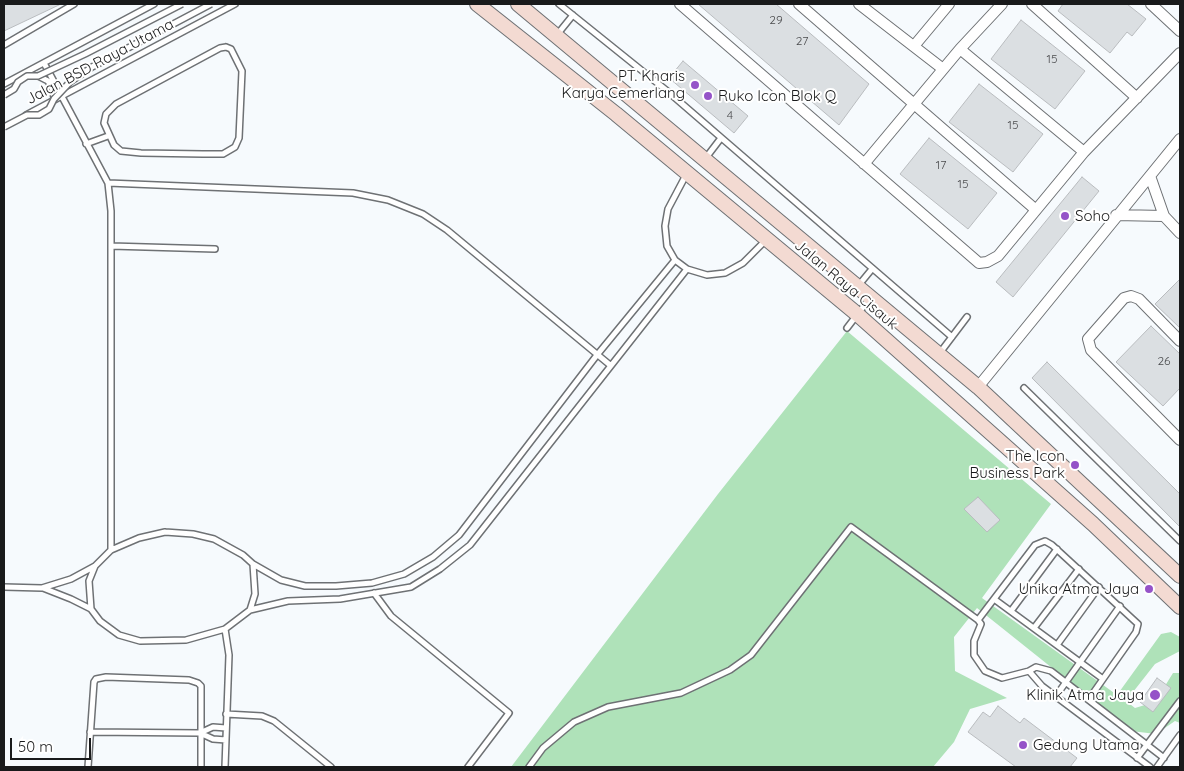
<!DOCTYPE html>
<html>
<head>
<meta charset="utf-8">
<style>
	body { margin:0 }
	#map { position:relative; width:1184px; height:771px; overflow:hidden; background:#f6fafd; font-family:Quicksand,sans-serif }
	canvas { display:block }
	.frame { position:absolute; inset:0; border:5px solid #191a1b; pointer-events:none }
	.scale { position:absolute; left:10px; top:738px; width:81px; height:22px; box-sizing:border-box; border:2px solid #191a1b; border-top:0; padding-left:6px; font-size:15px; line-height:18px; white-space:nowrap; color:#191a1b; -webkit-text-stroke:4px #fff; paint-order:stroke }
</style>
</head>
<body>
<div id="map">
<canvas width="1184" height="771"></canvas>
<div class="frame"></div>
<div class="scale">50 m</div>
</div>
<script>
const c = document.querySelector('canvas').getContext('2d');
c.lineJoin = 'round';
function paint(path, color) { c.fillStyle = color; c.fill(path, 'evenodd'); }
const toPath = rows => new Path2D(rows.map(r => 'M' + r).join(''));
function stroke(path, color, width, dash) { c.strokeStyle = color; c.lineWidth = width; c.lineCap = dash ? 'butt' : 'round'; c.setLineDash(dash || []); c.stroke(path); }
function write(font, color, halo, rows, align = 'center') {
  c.font = font + ' Quicksand,sans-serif'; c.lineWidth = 4; c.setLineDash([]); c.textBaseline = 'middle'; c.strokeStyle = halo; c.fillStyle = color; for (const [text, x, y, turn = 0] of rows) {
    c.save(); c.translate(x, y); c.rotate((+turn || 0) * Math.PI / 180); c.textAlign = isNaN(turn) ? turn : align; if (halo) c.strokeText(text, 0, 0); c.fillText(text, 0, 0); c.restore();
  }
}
paint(toPath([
	[847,331,1051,504,982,598,1117,695,1161,634,1171,632,1180,637,1180,651,1155,664,1126,701,1135,708,1155,702,1173,673,1180,673,1180,723,1175,721,1156,734,1131,731,977,608,954,637,955,671,1007,698,970,709,954,742,933,767,511,767,718,494]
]), '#afe2b9');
const building = toPath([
	[4,4,61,4,4,31,4,4],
	[698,4,776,4,869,84,839,125,698,4],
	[1063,4,1127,4,1146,19,1132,36,1127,32,1110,53,1058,11,1063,4],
	[1021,20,1085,71,1055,109,991,59,1021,20],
	[683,61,748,116,734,133,669,78,683,61],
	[979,84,1043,134,1013,172,949,122,979,84],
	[929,138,997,193,968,229,900,174,929,138],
	[1082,177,1099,191,1013,297,996,282,1082,177],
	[1180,279,1180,328,1155,304,1180,279],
	[1151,326,1180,354,1180,388,1163,406,1116,362,1151,326],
	[1047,362,1180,494,1180,527,1032,378,1047,362],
	[978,497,1000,520,987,532,964,509,978,497],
	[1157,678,1171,688,1153,712,1140,702,1157,678],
	[998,706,1020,723,1024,718,1077,758,1070,767,1016,767,968,732,983,712,990,717,998,706]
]);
paint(building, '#dbdfe2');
stroke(building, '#b9bcbf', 1);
const service = toPath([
	[559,4,666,90,952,337],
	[556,36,573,15],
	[4,45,74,4],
	[226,47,231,49,242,71,239,138,235,147,223,154,203,154,141,153,121,151,114,145,104,123,106,114,116,104,220,48,226,47],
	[44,63,108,183,111,211,111,550],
	[38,76,48,81,53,90,54,99],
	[4,84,154,4],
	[26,115,235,4],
	[86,144,108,136],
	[705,159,721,138],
	[686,175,668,209,665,226,667,246,675,260,687,269,707,275,725,273,743,263,766,240],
	[108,183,353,193,388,200,423,214,447,230,610,365],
	[111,246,215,249],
	[858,286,872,269],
	[847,328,870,298],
	[939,354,967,317],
	[1024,388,1180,541],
	[165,532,193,534,214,539,243,555,253,564,255,594,250,610,225,629,186,640,140,641,119,635,100,621,91,609,89,581,95,566,111,550,139,538,165,532],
	[253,564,281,580,305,586,336,586,372,583,404,574,433,557,459,535,597,355,675,260],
	[4,587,42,588,71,579,95,566],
	[43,588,71,599,91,609],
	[374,593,391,616,509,713,468,767],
	[994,599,1103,679],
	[250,610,288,601,340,599,411,587,440,569,470,545,687,269],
	[1011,611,1057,549],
	[978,620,1035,545,1045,541,1052,545,1138,624,1136,632,1089,699],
	[1034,628,1079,569],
	[1057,645,1099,587],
	[1029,671,1042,686,1150,767],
	[1056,696,1120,606],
	[226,714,262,716,274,721,331,767],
	[90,732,200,733,213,727,226,728],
	[200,733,213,739,226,740],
	[1137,758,1180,701],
	[88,767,94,682,96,679,106,677,189,680,198,683,201,686,201,767],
	[225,767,229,655,225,629],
	[529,767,543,748,574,722,608,707,681,693,730,670,751,655,851,527,978,620,981,624,974,641,974,655,985,671,1002,678,1029,671,1036,667,1051,671,1164,758],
	[1157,767,1180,735]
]);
const minor = toPath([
	[680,4,979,263,987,262,998,256,1084,152,1180,53],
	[799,4,1036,210],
	[859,4,943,69],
	[1032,4,1137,98],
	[1151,4,1180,31],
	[914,46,949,4],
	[960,49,1084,152],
	[864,164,960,49,1002,4],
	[1150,176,1164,216,1180,233],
	[1116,215,1164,216],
	[1180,341,1139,299,1131,296,1124,298,1088,339,1091,350,1180,440],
	[978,387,1180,139]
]);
const secondary = toPath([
	[477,4,616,114,857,314,1093,524,1180,607],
	[518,4,978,387,1180,576]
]);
stroke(service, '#6e7174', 8);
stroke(minor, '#6e7174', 12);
stroke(secondary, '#6e7174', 16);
stroke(service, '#fff', 5);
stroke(minor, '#fff', 10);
stroke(secondary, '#f3dad2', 14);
const serviceBridge = toPath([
	[4,95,14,89,18,82,27,76,38,76,85,54,182,4],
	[4,127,27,115,39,115,49,109,54,99,70,82,92,67,211,4]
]);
stroke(serviceBridge, '#6e7174', 8, []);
stroke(serviceBridge, '#fff', 5);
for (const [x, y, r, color] of [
	[695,85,5,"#9553c8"],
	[708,96,5,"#9553c8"],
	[1065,216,5,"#9553c8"],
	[1075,465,5,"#9553c8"],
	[1149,589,5,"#9553c8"],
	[1155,695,6,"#9553c8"],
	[1023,745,5,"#9553c8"]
]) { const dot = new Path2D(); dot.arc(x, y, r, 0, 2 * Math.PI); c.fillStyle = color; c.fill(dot); stroke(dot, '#fff', 2); }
write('12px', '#4a4b4d', null, [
	["29",776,20],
	["27",802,41],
	["15",1052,59],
	["4",730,115],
	["15",1013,125],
	["17",941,165],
	["15",963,184],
	["26",1164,361]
]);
write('15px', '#191a1b', '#fff', [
	["Jalan BSD Raya Utama",100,62,-28],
	["Jalan Raya Cisauk",846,285,40]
]);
write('15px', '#191a1b', '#fff', [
	["PT. Kharis",685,76],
	["Karya Cemerlang",685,93],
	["Ruko Icon Blok Q",718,96,"left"],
	["Soho",1075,216,"left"],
	["The Icon",1065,456],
	["Business Park",1065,473],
	["Unika Atma Jaya",1139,589],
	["Klinik Atma Jaya",1144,695],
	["Gedung Utama",1033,745,"left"]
], 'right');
</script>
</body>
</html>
